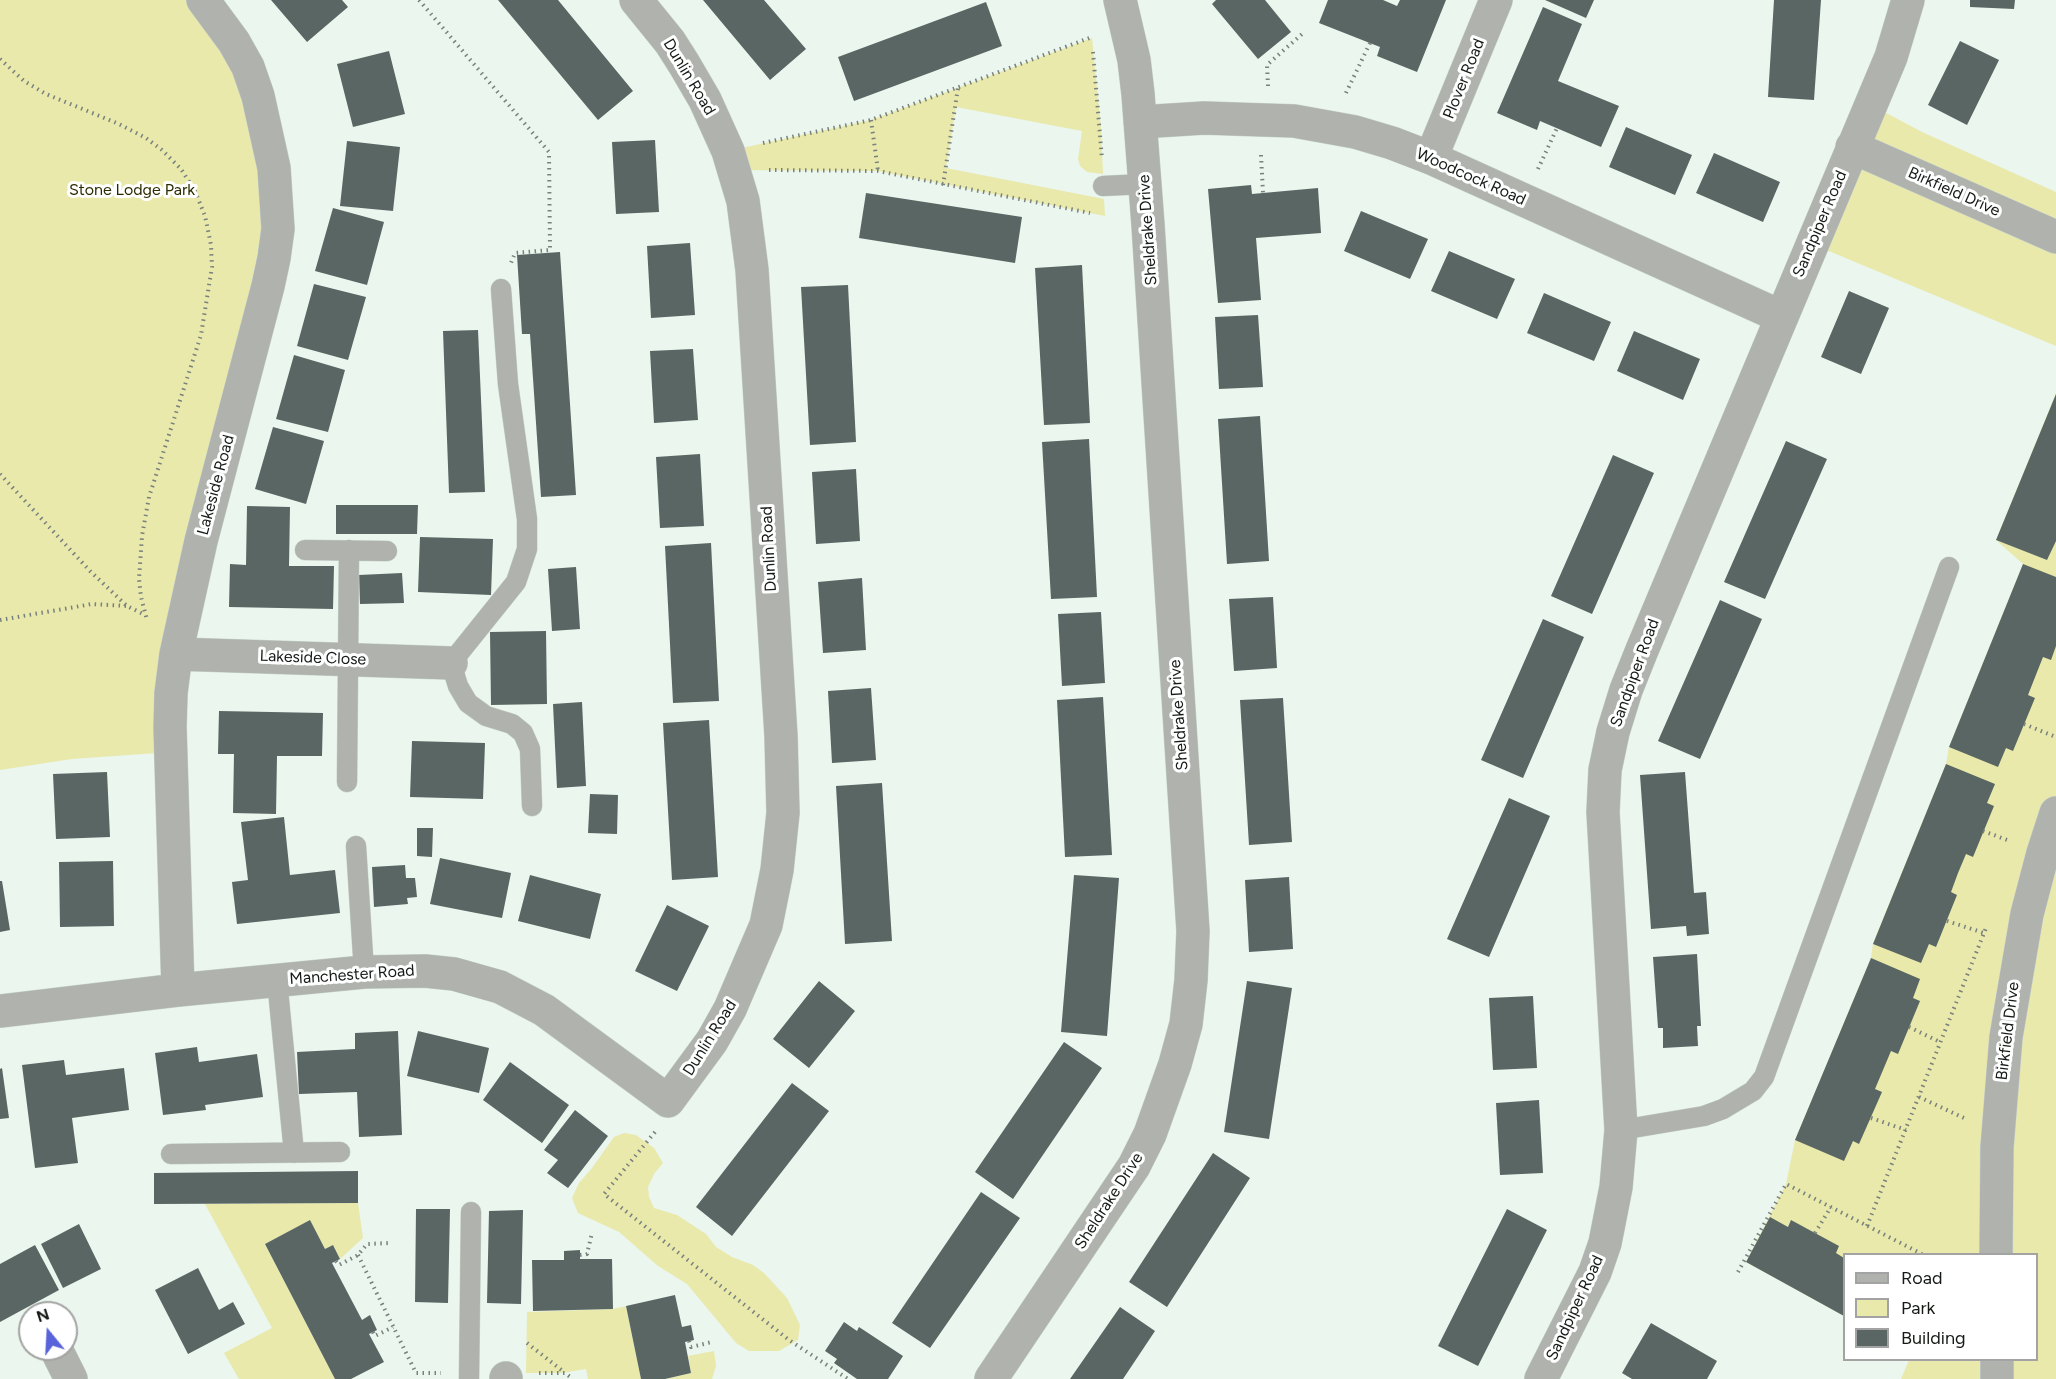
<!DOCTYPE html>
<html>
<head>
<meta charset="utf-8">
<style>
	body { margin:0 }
	#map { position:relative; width:2056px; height:1379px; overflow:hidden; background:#eaf6ee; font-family:Figtree,sans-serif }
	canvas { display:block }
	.legend { position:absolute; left:1843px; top:1253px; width:195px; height:108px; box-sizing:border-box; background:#fff; border:2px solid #a2a3a2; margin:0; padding:8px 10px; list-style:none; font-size:18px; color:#161a17 }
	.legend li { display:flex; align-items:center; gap:12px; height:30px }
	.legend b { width:30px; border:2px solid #a2a3a2 }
	.north { position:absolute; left:18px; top:1301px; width:60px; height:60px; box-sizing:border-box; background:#fff; border:2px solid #a2a3a2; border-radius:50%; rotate:342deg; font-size:16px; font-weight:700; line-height:24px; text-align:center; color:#161a17 }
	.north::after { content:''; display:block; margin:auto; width:21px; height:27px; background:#5963da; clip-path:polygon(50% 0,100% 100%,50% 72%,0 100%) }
</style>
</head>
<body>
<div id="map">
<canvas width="2056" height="1379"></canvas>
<ul class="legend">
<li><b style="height:8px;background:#afb2ad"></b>Road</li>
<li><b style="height:16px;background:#e9e9ac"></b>Park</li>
<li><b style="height:16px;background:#596663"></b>Building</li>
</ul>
<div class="north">N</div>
</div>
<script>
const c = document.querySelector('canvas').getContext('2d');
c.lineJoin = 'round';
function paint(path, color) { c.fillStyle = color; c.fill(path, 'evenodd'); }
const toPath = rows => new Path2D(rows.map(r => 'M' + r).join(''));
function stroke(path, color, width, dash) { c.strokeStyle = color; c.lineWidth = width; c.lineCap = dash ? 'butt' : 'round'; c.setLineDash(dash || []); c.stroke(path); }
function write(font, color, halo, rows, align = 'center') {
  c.font = font + ' Figtree,sans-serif'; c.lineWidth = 6; c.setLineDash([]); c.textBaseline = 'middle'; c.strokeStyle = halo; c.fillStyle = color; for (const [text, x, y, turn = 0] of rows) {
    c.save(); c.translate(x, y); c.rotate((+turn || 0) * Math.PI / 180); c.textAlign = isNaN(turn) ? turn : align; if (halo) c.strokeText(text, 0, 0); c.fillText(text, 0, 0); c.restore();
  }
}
paint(toPath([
	[0,0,193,0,237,68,266,190,260,241,157,753,72,759,0,770],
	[1092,38,1101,128,1103,174,1087,172,1080,166,1078,159,1082,131,956,107,946,168,1104,199,1105,216,878,171,735,170,728,151,871,120],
	[1871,105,1922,132,2056,192,2056,346,1812,244],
	[2056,393,2056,1379,1901,1379,1909,1360,2036,1360,2036,1254,1844,1254,1844,1316,1746,1262,1786,1184,1795,1140,1871,958,1873,943,1946,764,1949,747,2023,564,1996,540],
	[624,1133,636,1135,654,1148,663,1163,654,1174,648,1187,649,1197,654,1208,677,1215,706,1234,716,1247,732,1257,753,1265,764,1273,787,1298,800,1325,798,1340,779,1351,749,1351,736,1343,687,1284,658,1266,619,1232,578,1213,572,1198,579,1183,592,1168,614,1137],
	[358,1203,363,1238,340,1259,333,1245,325,1249,310,1221,265,1244,335,1379,239,1379,224,1353,272,1328,205,1204],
	[626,1306,641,1379,588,1379,586,1369,562,1373,526,1373,527,1312,613,1309],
	[714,1351,716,1366,712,1379,665,1379,691,1373,688,1356]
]), '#e9e9ac');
paint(toPath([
	[271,0,342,0,348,7,307,42],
	[498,0,558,0,633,91,598,120],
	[703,0,764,0,806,49,770,80],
	[1216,0,1265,0,1291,32,1258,59,1212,4],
	[1328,0,1383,0,1397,6,1400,0,1446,0,1417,72,1377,56,1380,47,1319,23],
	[1545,0,1594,0,1586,18],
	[1774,0,1821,0,1814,100,1768,97],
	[1970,0,2015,0,2014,9,1970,7],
	[986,2,1002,46,854,101,838,57],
	[1543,7,1582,24,1558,81,1619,106,1601,147,1540,121,1537,130,1497,113],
	[1960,41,1999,60,1967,125,1928,105],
	[389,51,405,114,353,127,337,64],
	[1626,127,1692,155,1675,195,1609,167],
	[655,140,659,212,616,214,612,142],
	[347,141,400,147,393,211,340,206],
	[1714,153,1780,182,1763,222,1696,193],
	[1251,185,1252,194,1318,188,1321,233,1256,238,1261,300,1218,303,1208,189],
	[866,193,1022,217,1015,263,859,238],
	[333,208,384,222,367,285,315,271],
	[1361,211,1428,239,1410,279,1344,251],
	[690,243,695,315,651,318,647,246],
	[1449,251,1515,279,1497,319,1431,291],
	[560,252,576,495,541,497,530,334,522,334,517,255],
	[1082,265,1090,423,1044,425,1035,268],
	[314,284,366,297,348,360,297,346],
	[848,285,856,442,810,445,801,287],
	[1849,291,1889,308,1861,374,1821,357],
	[1544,293,1611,322,1594,361,1527,333],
	[1258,315,1263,387,1219,389,1215,317],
	[478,330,485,492,449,493,443,331],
	[1634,331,1700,359,1683,400,1617,371],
	[693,349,698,420,654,423,650,351],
	[294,355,345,370,328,432,276,419],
	[2056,394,2056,541,2047,560,1996,540],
	[1260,416,1269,561,1227,564,1218,419],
	[273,427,324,441,306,504,255,489],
	[1089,439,1097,597,1051,599,1042,442],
	[1786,441,1827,459,1765,599,1724,582],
	[700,454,704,526,660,528,656,457],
	[1613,455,1654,473,1592,614,1551,596],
	[856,469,860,541,816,544,812,472],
	[336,505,418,505,417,534,336,534],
	[247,506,290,507,289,566,334,566,333,609,229,607,230,564,246,565],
	[420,537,493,539,491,595,418,592],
	[711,543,719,701,673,703,665,546],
	[2023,564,2056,577,2056,646,2051,660,2043,657,2028,695,2035,698,2013,751,2006,748,1998,767,1949,747],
	[576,567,580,629,552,631,548,569],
	[402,573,404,603,360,604,359,575],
	[862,578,866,650,823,653,818,582],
	[1273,597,1277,668,1234,671,1229,599],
	[1720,600,1762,619,1700,759,1658,741],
	[1101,612,1105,683,1062,686,1058,614],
	[1543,619,1584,637,1523,778,1481,760],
	[546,631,547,704,491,705,490,632],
	[871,688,876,760,832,763,828,691],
	[1103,697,1112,855,1065,857,1057,700],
	[1283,698,1292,842,1249,845,1240,700],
	[582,702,586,786,557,788,553,704],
	[219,711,323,713,322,756,277,756,276,814,233,813,234,754,218,754],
	[709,720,718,877,672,880,663,723],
	[412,741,485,743,483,799,410,797],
	[1946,764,1995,784,1987,803,1994,806,1973,857,1966,854,1958,873,1951,892,1957,895,1936,947,1929,944,1921,963,1873,944],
	[107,772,110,837,56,839,53,774],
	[1685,772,1694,893,1706,892,1709,934,1687,936,1686,926,1651,929,1640,775],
	[882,783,892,941,845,944,836,786],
	[590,794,618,795,617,834,588,833],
	[1509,798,1550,816,1489,957,1447,939],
	[284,817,290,875,335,870,340,913,237,924,232,882,248,880,241,822],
	[417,828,433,828,432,857,417,856],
	[440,858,511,873,502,918,430,904],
	[113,861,114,926,60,927,59,862],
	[405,865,406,878,415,878,417,897,407,898,408,904,374,907,372,867],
	[530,875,601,894,590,939,518,921],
	[1074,875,1119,878,1107,1036,1061,1032],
	[1289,877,1293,949,1249,952,1245,880],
	[0,881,2,881,10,930,0,932],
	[667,905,709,926,677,991,635,971],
	[1697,954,1701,1026,1697,1026,1698,1046,1663,1048,1663,1028,1658,1028,1653,957],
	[1871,958,1920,979,1913,998,1920,1001,1898,1054,1891,1051,1875,1089,1882,1092,1859,1144,1853,1141,1844,1161,1795,1140],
	[819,981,855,1011,809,1068,773,1039],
	[1247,981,1292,988,1269,1139,1224,1132],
	[1533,996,1537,1068,1493,1070,1489,998],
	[398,1031,402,1135,359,1137,357,1092,299,1094,297,1052,355,1049,355,1033],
	[418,1031,489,1048,479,1093,407,1076],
	[1064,1042,1102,1068,1013,1199,975,1172],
	[197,1047,199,1062,257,1054,263,1097,205,1105,206,1110,163,1115,155,1053],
	[64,1060,66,1075,124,1068,129,1110,72,1118,78,1163,35,1168,22,1065],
	[510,1062,569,1105,542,1143,483,1100],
	[2,1068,9,1118,0,1119,0,1069],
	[792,1083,829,1111,732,1236,696,1207],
	[1539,1100,1543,1173,1500,1175,1496,1103],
	[575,1110,608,1136,568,1188,547,1173,558,1160,544,1150],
	[1213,1153,1250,1178,1167,1307,1129,1282],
	[358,1171,358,1203,154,1204,154,1173],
	[981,1192,1020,1218,930,1348,892,1323],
	[416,1209,450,1209,448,1303,415,1302],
	[1507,1209,1547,1230,1478,1366,1438,1346],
	[523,1210,521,1304,487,1303,489,1211],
	[1770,1217,1788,1227,1791,1220,1839,1246,1836,1253,1844,1258,1844,1316,1746,1262],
	[310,1220,325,1249,333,1245,340,1259,332,1263,362,1320,370,1315,377,1330,369,1334,384,1362,351,1379,335,1379,265,1244],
	[79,1224,101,1269,63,1288,41,1244],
	[35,1245,59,1290,0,1322,0,1264],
	[580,1250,580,1259,612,1259,613,1309,533,1311,532,1260,564,1260,564,1251],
	[198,1268,219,1310,233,1302,245,1324,188,1354,155,1290],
	[675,1295,682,1327,691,1325,694,1340,685,1342,691,1373,665,1379,641,1379,626,1306],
	[1120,1307,1155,1331,1123,1379,1070,1379],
	[844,1322,857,1331,859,1327,903,1356,888,1379,857,1379,834,1363,837,1359,825,1351],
	[1651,1323,1717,1361,1707,1379,1632,1379,1622,1373]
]), '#596663');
const service = toPath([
	[1103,186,1145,184],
	[501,289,508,384,527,519,527,549,516,582,451,663,458,686,468,703,486,716,512,724,523,733,530,749,532,806],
	[305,550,387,551],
	[347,782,349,550],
	[356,846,364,972],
	[277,980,294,1153],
	[1621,1130,1704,1116,1723,1109,1753,1091,1764,1077,1949,567],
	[171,1154,340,1152],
	[469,1379,471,1212]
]);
const minor = toPath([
	[1140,122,1204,118,1294,121,1355,132,1392,143,1431,158,1782,317],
	[1852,147,2056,237],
	[1431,158,1496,0],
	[176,654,451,663],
	[178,990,170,727,171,693,176,654,201,541,268,286,274,258,278,229,274,168,258,96,248,67,234,42,203,0],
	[0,1011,178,990,364,972,425,971,454,974,500,987,544,1010,668,1101,712,1041,730,1009,766,925,777,870,783,813,781,736,752,270,743,201,728,151,705,100,684,64,670,42,636,0],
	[1996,1254,1997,1147,2006,1037,2027,914,2043,853,2056,813],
	[56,1349,71,1379],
	[1997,1360,1997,1379],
	[506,1378,506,1379],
	[991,1379,1134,1166,1150,1134,1175,1064,1186,1024,1191,980,1193,931,1148,225,1138,94,1134,60,1120,0],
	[1541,1379,1595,1272,1605,1243,1616,1187,1621,1130,1603,812,1605,770,1613,732,1626,690,1642,650,1891,57,1908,0]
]);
stroke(service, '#c8d3cc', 21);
stroke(minor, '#c8d3cc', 34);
stroke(toPath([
	[419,0,549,152,550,250,515,253,511,263],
	[1093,52,1102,159],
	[0,59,24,81,46,94,119,124,146,138,162,150,181,169,195,191,205,216,211,245,212,267,201,335,149,497,142,536,139,579,141,597,147,620],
	[1268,86,1267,65,1302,34],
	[1346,93,1370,43],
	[871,120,878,171],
	[763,143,871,120,1092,37],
	[1261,155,1263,193],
	[1538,169,1557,128],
	[769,170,878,171,1090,213],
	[943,185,958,88],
	[0,474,90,571,127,606,145,615],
	[0,620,92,604,127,606],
	[2024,724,2056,737],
	[1983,831,2010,841],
	[1947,921,1984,933],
	[1909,1027,1940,1042],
	[1919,1097,1964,1118],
	[1871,1118,1906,1130],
	[655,1132,604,1194,789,1340,848,1379],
	[1867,1226,1986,928],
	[1815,1233,1831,1207],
	[358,1255,416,1373,441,1373],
	[580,1255,587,1254,592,1233],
	[336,1261,339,1265,358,1255,367,1244,390,1243],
	[1738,1272,1786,1184,1922,1254],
	[373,1332,375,1336,393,1327],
	[689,1341,691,1347,712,1342],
	[527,1343,564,1372],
	[539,1373,565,1373,573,1379]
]), '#79817c', 4, [1.5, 4.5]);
stroke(service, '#afb2ad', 20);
stroke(minor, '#afb2ad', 33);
write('16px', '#161a17', '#fff', [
	["Dunlin Road",689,77,59],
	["Plover Road",1464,79,-68],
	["Woodcock Road",1471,177,24],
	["Birkfield Drive",1954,192,24],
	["Sandpiper Road",1820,224,-67],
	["Sheldrake Drive",1148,230,-94],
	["Lakeside Road",216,485,-75],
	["Dunlin Road",769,549,-93],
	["Lakeside Close",313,658,2],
	["Sandpiper Road",1635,673,-70],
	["Sheldrake Drive",1179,715,-94],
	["Manchester Road",352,975,-4],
	["Birkfield Drive",2008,1031,-83],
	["Dunlin Road",710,1038,-58],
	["Sheldrake Drive",1109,1201,-57],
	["Sandpiper Road",1575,1308,-65]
]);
write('16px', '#2d2b00', '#fff', [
	["Stone Lodge Park",132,190]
]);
</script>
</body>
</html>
